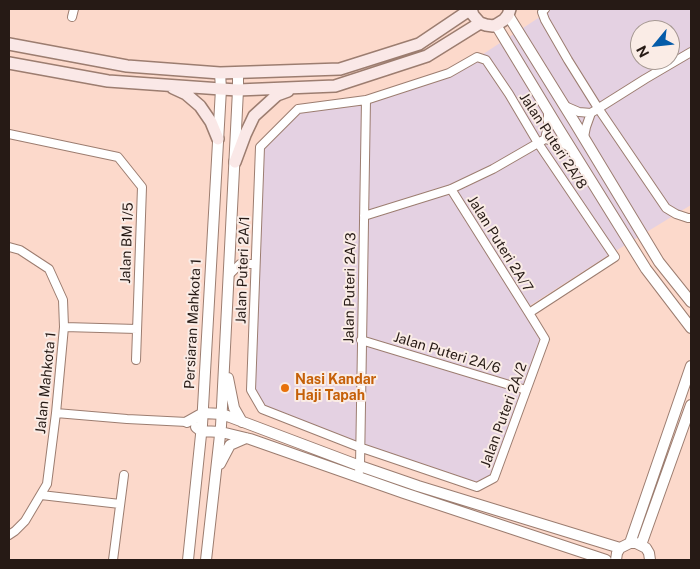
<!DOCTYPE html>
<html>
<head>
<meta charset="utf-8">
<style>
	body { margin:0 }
	#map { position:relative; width:700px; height:569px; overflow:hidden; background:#fcd9cb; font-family:"Public Sans",sans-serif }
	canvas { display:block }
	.frame { position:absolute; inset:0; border:10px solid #261a15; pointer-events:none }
	.north { position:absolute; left:630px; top:20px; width:50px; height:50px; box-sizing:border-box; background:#faece6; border:1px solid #a59892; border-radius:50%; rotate:242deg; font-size:14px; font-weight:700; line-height:20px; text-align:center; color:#261a15 }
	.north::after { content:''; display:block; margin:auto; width:18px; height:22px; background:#045ba9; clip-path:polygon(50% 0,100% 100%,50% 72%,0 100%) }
</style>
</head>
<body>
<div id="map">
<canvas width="700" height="569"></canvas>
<div class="frame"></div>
<div class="north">N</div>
</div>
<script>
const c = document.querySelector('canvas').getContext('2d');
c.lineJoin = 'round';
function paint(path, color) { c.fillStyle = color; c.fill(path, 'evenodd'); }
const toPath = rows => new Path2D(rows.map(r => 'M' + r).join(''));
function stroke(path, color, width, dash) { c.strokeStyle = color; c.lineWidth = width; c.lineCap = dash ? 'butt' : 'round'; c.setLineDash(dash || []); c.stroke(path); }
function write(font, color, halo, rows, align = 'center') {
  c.font = font + ' "Public Sans",sans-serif'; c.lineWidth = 4; c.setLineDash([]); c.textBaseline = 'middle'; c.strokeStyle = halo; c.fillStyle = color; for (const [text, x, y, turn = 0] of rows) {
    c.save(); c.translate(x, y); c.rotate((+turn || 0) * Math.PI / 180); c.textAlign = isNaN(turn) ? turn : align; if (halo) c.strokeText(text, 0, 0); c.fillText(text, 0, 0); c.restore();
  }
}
paint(toPath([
	[552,9,691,9,691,205,604,258,523,310,541,339,490,475,476,482,364,444,264,406,255,389,263,148,299,113,363,104,448,77],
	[640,30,670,30,670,60,640,60]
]), '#e4d1e2');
const minor = toPath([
	[545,9,542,12,545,20,568,60,598,108,666,208,676,214,688,218,691,218],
	[72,17,74,9],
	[565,106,579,112,591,113],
	[9,134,118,157,142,187,136,360],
	[584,137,586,127,591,113,645,79,691,52],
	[545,139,548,126,548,111],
	[451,189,529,313,545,339,494,478,477,487,359,447,262,409,251,390,260,147,298,109,366,100,449,73,477,57,486,60,509,94,538,143,615,257,529,313],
	[364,216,451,189,493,169,545,139,564,144,571,148],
	[9,247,20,250,49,269,63,300,64,327,56,413,47,484,25,521,15,531,9,535],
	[229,275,240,264,255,264],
	[64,327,137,329],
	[361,340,526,390],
	[56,413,127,419,187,422],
	[358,477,360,466,366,100],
	[41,495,120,504],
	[113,560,124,475]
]);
const tertiary = toPath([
	[508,15,575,123,659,262,691,302],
	[496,25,559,129,646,269,691,328],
	[228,378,234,408,242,422],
	[187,422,203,413,222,414,360,466,418,486,620,548],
	[196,427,201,431,221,432,250,439,404,493,606,560],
	[220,464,230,445,246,438],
	[630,543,691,366],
	[641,545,691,405],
	[188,560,202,425,221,89,220,73],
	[206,560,221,426,238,90,238,73],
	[616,560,617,553,620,548,630,543,636,543,646,548,649,553,650,560]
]);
const secondary = toPath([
	[471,9,473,15,480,23,486,25,493,26,496,25,504,20,508,15,510,9],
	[9,44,127,66,220,73,340,69,419,44,471,9],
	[9,63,108,81,221,89,238,90,335,86,427,56,480,23],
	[173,88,186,94,200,106,211,122,218,139],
	[235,162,245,135,254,116,277,95,288,91]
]);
stroke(minor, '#9c7d70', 10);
stroke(tertiary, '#9c7d70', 12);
stroke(secondary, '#9c7d70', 14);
stroke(minor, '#fff', 8);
stroke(tertiary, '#fff', 10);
stroke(secondary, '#fae8e7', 11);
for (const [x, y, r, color] of [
	[285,388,5,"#e8710a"]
]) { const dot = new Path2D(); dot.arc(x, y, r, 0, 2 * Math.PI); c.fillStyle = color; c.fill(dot); stroke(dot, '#faece6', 2); }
write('14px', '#261a15', '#faece6', [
	["Jalan Puteri 2A/8",553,141,57],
	["Jalan BM 1/5",127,243,-88],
	["Jalan Puteri 2A/7",500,244,58],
	["Jalan Puteri 2A/1",243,270,-88],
	["Jalan Puteri 2A/3",350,288,-89],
	["Persiaran Mahkota 1",193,324,-87],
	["Jalan Puteri 2A/6",447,353,17],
	["Jalan Mahkota 1",46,383,-84],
	["Jalan Puteri 2A/2",504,415,-70]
]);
write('bold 14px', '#c56008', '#faece6', [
	["Nasi Kandar",295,380],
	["Haji Tapah",295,396]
], 'left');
</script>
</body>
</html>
